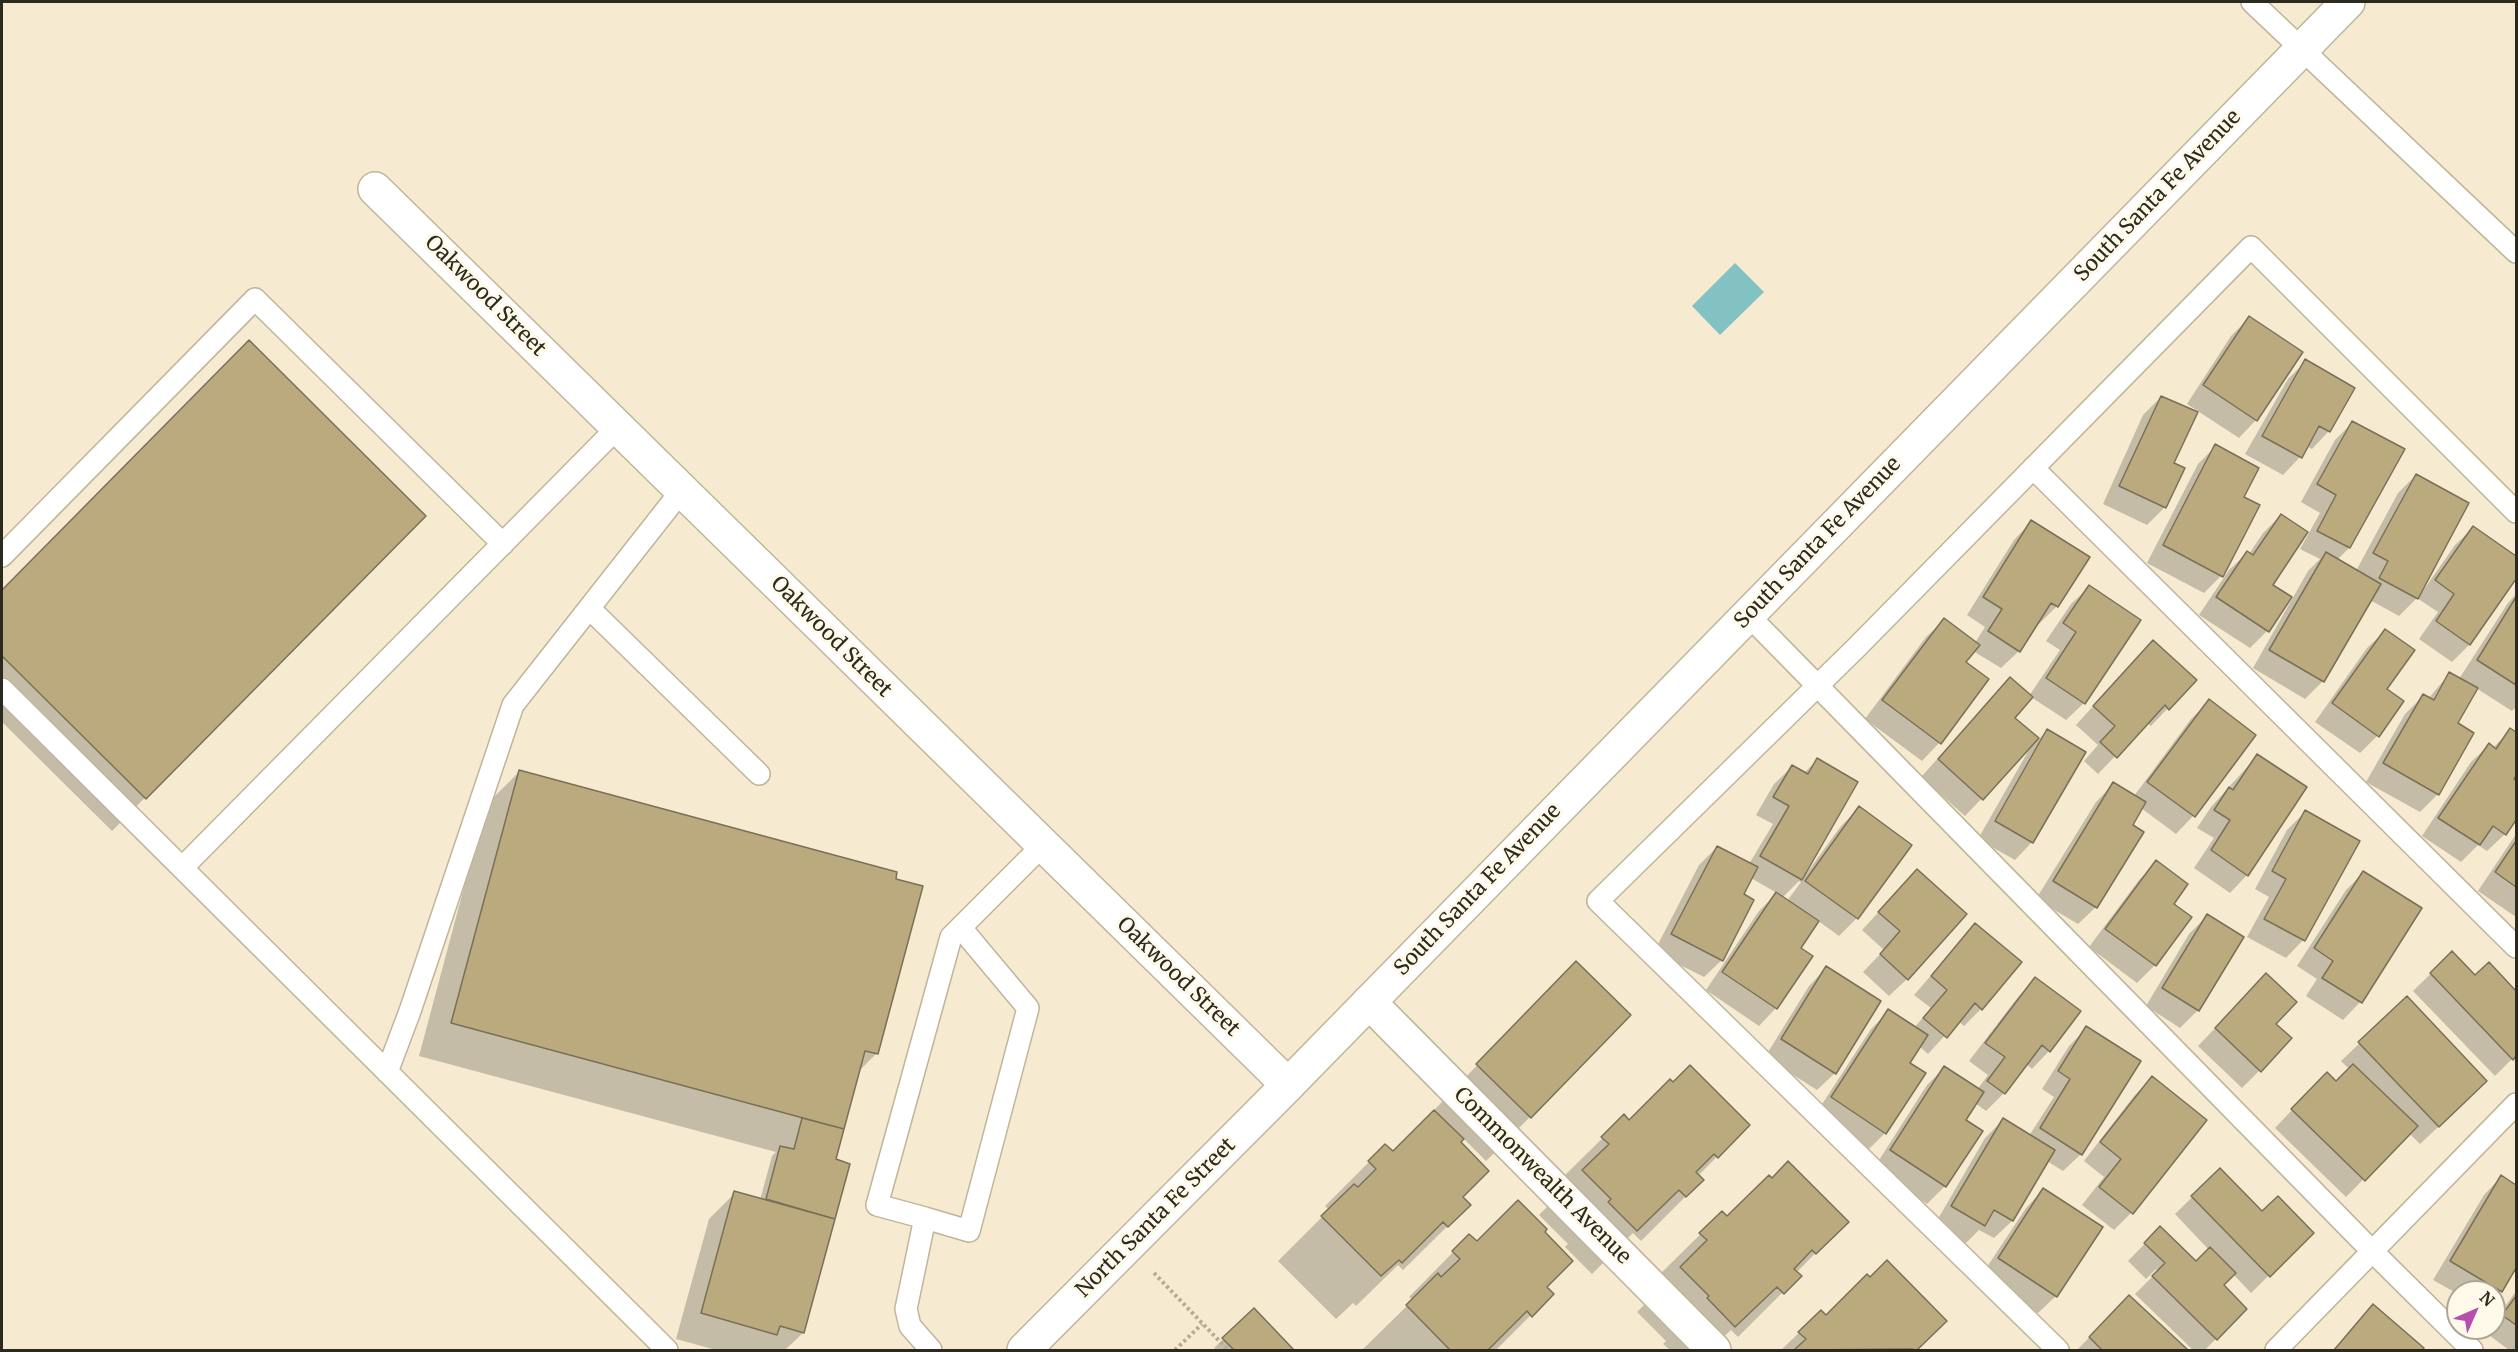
<!DOCTYPE html>
<html>
<head>
<meta charset="utf-8">
<style>
	body { margin:0 }
	#map { position:relative; width:2518px; height:1352px; overflow:hidden; background:#f6ebd0; font-family:Merriweather,serif }
	canvas { display:block }
	.frame { position:absolute; inset:0; border:3px solid #2c291e; pointer-events:none }
	.north { position:absolute; left:2446px; top:1280px; width:60px; height:60px; box-sizing:border-box; background:#fff9e9; border:2px solid #aba698; border-radius:50%; rotate:45deg; font-size:16px; font-weight:700; line-height:24px; text-align:center; color:#2c291e }
	.north::after { content:''; display:block; margin:auto; width:21px; height:27px; background:#b64daf; clip-path:polygon(50% 0,100% 100%,50% 72%,0 100%) }
</style>
</head>
<body>
<div id="map">
<canvas width="2518" height="1352"></canvas>
<div class="frame"></div>
<div class="north">N</div>
</div>
<script>
const c = document.querySelector('canvas').getContext('2d');
c.lineJoin = 'round';
function paint(path, color) { c.fillStyle = color; c.fill(path, 'evenodd'); }
const toPath = rows => new Path2D(rows.map(r => 'M' + r).join(''));
function stroke(path, color, width, dash) { c.strokeStyle = color; c.lineWidth = width; c.lineCap = dash ? 'butt' : 'round'; c.setLineDash(dash || []); c.stroke(path); }
function write(font, color, halo, rows, align = 'center') {
  c.font = font + ' Merriweather,serif'; c.lineWidth = 6; c.setLineDash([]); c.textBaseline = 'middle'; c.strokeStyle = halo; c.fillStyle = color; for (const [text, x, y, turn = 0] of rows) {
    c.save(); c.translate(x, y); c.rotate((+turn || 0) * Math.PI / 180); c.textAlign = isNaN(turn) ? turn : align; if (halo) c.strokeText(text, 0, 0); c.fillText(text, 0, 0); c.restore();
  }
}
paint(toPath([
	[1735,263,1764,292,1720,335,1692,306]
]), '#83c2c3');
paint(toPath([
	[2249,318,2256,420,2239,438,2187,404,2231,336],
	[249,342,424,516,112,831,2,722,2,592],
	[2306,361,2329,431,2312,449,2307,446,2300,457,2283,475,2245,454,2288,379],
	[2161,397,2172,464,2165,507,2147,525,2103,504,2143,415],
	[2353,422,2403,449,2349,548,2337,560,2356,571,2398,493,2416,475,2418,594,2420,595,2455,545,2473,528,2516,558,2516,577,2469,645,2452,662,2419,639,2438,612,2417,598,2399,616,2370,600,2323,681,2305,699,2253,668,2308,571,2320,559,2300,549,2320,513,2301,502,2335,440],
	[2216,446,2242,498,2221,576,2204,593,2147,563,2198,464],
	[2281,515,2267,631,2250,648,2199,615,2229,570,2247,553,2249,554,2263,533],
	[2031,522,2057,606,2039,624,2037,623,2019,651,2001,668,1973,651,1964,662,1987,680,1939,743,1922,761,1865,719,1926,637,1944,620,1975,643,1985,627,1967,615,2014,540],
	[2089,587,2084,703,2066,720,2031,697,2013,718,2038,740,2047,731,2032,842,2015,860,1978,839,2030,748,1965,816,1921,777,2010,679,2029,696,2060,650,2046,641,2071,604],
	[2516,594,2516,707,2512,711,2476,688,2456,724,2438,794,2420,812,2366,782,2405,714,2423,696,2428,699,2449,674,2459,679,2508,603],
	[2385,631,2377,736,2360,753,2315,722,2367,648],
	[2135,660,2168,708,2151,726,2147,723,2098,774,2084,761,2098,745,2076,725],
	[2209,701,2254,735,2193,816,2176,834,2141,808,2131,826,2096,907,2078,924,2036,899,2096,802,2113,784,2134,796,2191,719],
	[2510,730,2516,734,2516,773,2512,780,2516,783,2516,817,2505,834,2487,851,2478,845,2461,862,2422,836,2471,762,2489,745,2493,748],
	[2257,756,2247,875,2230,893,2194,868,2214,838,2197,828,2211,807],
	[1817,760,1804,873,1806,874,1841,826,1859,808,1909,845,1857,918,1839,936,1817,920,1799,949,1776,1008,1759,1026,1706,990,1759,911,1777,893,1751,878,1742,895,1722,960,1704,977,1654,952,1699,865,1717,847,1749,864,1773,824,1756,815,1774,784,1792,767,1804,773],
	[1799,881,1801,882,1787,901,1782,898],
	[519,772,877,1053,858,1072,834,1160,848,1165,803,1333,785,1350,716,1350,676,1339,709,1219,735,1193,760,1200,772,1156,776,1152,419,1056,486,805],
	[2305,812,2358,842,2303,940,2286,958,2247,937,2269,897,2255,889,2287,830],
	[2516,834,2516,917,2478,891],
	[2157,862,2172,904,2190,917,2155,965,2137,983,2089,947,2139,880],
	[2363,873,2420,909,2360,1002,2343,1020,2306,996,2317,979,2297,966,2346,890],
	[1900,889,1907,979,1889,996,1863,972,1884,950,1862,930],
	[2207,916,2198,1010,2180,1028,2146,1006,2189,934],
	[1975,925,1981,1009,1964,1026,1958,1021,1928,1054,1919,1046,1907,1063,1885,1133,1867,1151,1815,1115,1871,1029,1889,1011,1914,1028,1931,1008,1914,995],
	[2452,953,2475,977,2489,964,2516,993,2516,1055,2495,1076,2413,991],
	[1826,968,1835,1073,1817,1090,1765,1057,1809,986],
	[2035,979,2049,1051,2032,1069,2026,1064,2004,1093,1986,1111,1975,1103,1963,1120,1945,1186,1927,1204,1874,1168,1927,1085,1944,1068,1977,1090,1988,1075,1969,1061,2018,997],
	[2249,993,2274,1024,2260,1070,2242,1088,2198,1046],
	[2407,998,2468,1099,2420,1144,2409,1133,2346,1197,2275,1128,2310,1091,2336,1083,2349,1069,2341,1061],
	[1532,1008,1530,1117,1486,1161,1463,1138,1459,1142,1461,1197,1469,1205,1403,1270,1398,1265,1356,1306,1353,1303,1336,1319,1278,1261,1329,1210,1325,1206,1385,1146,1393,1153],
	[2087,1028,2081,1154,2063,1171,2047,1161,2012,1221,1994,1238,1979,1230,1966,1243,1935,1224,1985,1138,2003,1120,2029,1136,2054,1097,2042,1089,2069,1046],
	[2152,1078,2131,1213,2114,1230,2082,1205,2104,1177,2084,1161,2134,1096],
	[1624,1117,1629,1122,1748,1125,1698,1176,1702,1180,1641,1241,1633,1233,1592,1274,1565,1247,1568,1244,1539,1215,1565,1189,1558,1182],
	[2220,1170,2262,1213,2312,1233,2251,1293,2233,1274,2222,1285,2245,1309,2205,1350,2193,1350,2135,1294,2158,1271,2156,1269,2146,1279,2128,1261,2160,1228,2196,1263,2209,1250,2175,1214],
	[2501,1177,2516,1187,2516,1265,2501,1291,2494,1298,2494,1292,2458,1292,2458,1294,2433,1280,2484,1195],
	[2043,1190,2056,1296,2038,1313,1981,1276,2026,1208],
	[1722,1213,1727,1218,1846,1222,1796,1273,1799,1276,1738,1337,1731,1330,1710,1350,1670,1350,1663,1344,1666,1341,1637,1312,1663,1286,1656,1278],
	[1542,1232,1545,1287,1552,1294,1496,1350,1362,1350,1413,1300,1409,1297,1469,1236,1477,1243],
	[2516,1291,2516,1350,2509,1350,2486,1333,2490,1328,2494,1328,2494,1322],
	[2129,1297,2185,1350,2077,1350],
	[2373,1306,2422,1348,2420,1350,2333,1350],
	[1254,1310,1292,1350,1217,1350,1214,1348],
	[1821,1312,1826,1317,1945,1321,1915,1350,1781,1350]
]), '#0003');
const building = toPath([
	[2249,316,2303,352,2257,421,2203,385,2249,316],
	[249,340,426,516,146,799,2,656,2,590,249,340],
	[2305,359,2355,388,2330,432,2319,426,2302,458,2262,436,2305,359],
	[2161,396,2198,412,2174,463,2185,468,2166,508,2119,486,2161,396],
	[2352,421,2405,449,2350,548,2317,531,2336,495,2317,484,2352,421],
	[2215,444,2259,468,2244,497,2260,505,2223,577,2163,545,2215,444],
	[2416,474,2469,503,2418,599,2379,578,2388,561,2373,553,2416,474],
	[2281,514,2308,532,2273,585,2292,597,2269,632,2216,597,2247,551,2253,555,2281,514],
	[2031,520,2090,557,2058,607,2051,603,2020,652,1988,631,2002,609,1983,597,2031,520],
	[2473,526,2516,556,2516,579,2470,645,2436,621,2454,594,2435,580,2473,526],
	[2326,552,2381,584,2324,682,2269,650,2326,552],
	[2089,585,2141,620,2085,704,2046,678,2076,632,2063,623,2089,585],
	[2516,597,2516,685,2477,660,2516,597],
	[1944,618,1980,645,1966,662,1989,679,1941,744,1882,700,1944,618],
	[2385,629,2415,650,2387,689,2404,701,2379,737,2332,703,2385,629],
	[2153,640,2197,680,2169,710,2165,705,2117,758,2100,742,2115,726,2093,706,2153,640],
	[2449,672,2478,688,2458,723,2474,733,2439,795,2383,763,2423,694,2434,700,2449,672],
	[2010,677,2033,697,2015,718,2039,738,1983,800,1938,759,2010,677],
	[2209,699,2256,735,2195,817,2147,782,2209,699],
	[2510,728,2516,732,2516,776,2514,779,2516,781,2516,820,2506,835,2493,826,2480,845,2438,818,2489,743,2496,749,2510,728],
	[2047,729,2086,752,2033,843,1995,821,2047,729],
	[2257,754,2307,787,2248,876,2211,850,2230,820,2214,810,2229,787,2233,790,2257,754],
	[1817,758,1858,782,1802,880,1760,856,1789,806,1773,797,1792,765,1808,774,1817,758],
	[519,770,897,872,896,879,923,886,878,1054,865,1051,844,1129,451,1023,519,770],
	[2113,782,2146,802,2133,825,2144,832,2097,908,2053,881,2113,782],
	[1859,806,1912,845,1858,919,1805,881,1859,806],
	[2305,810,2360,841,2305,941,2264,919,2286,879,2272,871,2305,810],
	[2516,841,2516,887,2495,872,2516,841],
	[1717,846,1758,867,1744,894,1754,900,1723,961,1671,934,1717,846],
	[2156,860,2188,884,2174,904,2192,917,2156,966,2105,929,2156,860],
	[1917,869,1967,914,1908,980,1880,954,1900,931,1878,912,1917,869],
	[2363,871,2422,908,2362,1003,2322,978,2333,961,2314,948,2363,871],
	[1776,892,1819,921,1801,948,1813,956,1777,1009,1722,972,1776,892],
	[2207,914,2244,937,2199,1011,2162,988,2207,914],
	[1975,923,2022,962,1982,1010,1975,1003,1947,1038,1923,1018,1947,990,1931,976,1975,923],
	[2452,951,2475,975,2489,962,2516,991,2516,1056,2513,1060,2430,973,2452,951],
	[1576,961,1631,1015,1531,1118,1476,1064,1576,961],
	[1826,966,1881,1001,1836,1074,1781,1039,1826,966],
	[2266,973,2297,1002,2276,1024,2292,1038,2261,1072,2215,1028,2266,973],
	[2035,977,2081,1011,2050,1052,2042,1045,2005,1094,1987,1081,2005,1057,1985,1043,2035,977],
	[2407,996,2487,1081,2439,1127,2358,1042,2407,996],
	[1888,1009,1928,1035,1910,1063,1926,1073,1886,1134,1831,1097,1888,1009],
	[2086,1026,2141,1061,2082,1155,2040,1128,2070,1079,2058,1071,2086,1026],
	[2353,1064,2418,1126,2365,1181,2291,1109,2327,1072,2336,1081,2353,1064],
	[1690,1065,1750,1125,1718,1158,1714,1154,1696,1172,1704,1180,1686,1197,1679,1190,1637,1231,1608,1202,1611,1199,1582,1170,1609,1144,1601,1137,1624,1114,1629,1120,1670,1079,1673,1082,1690,1065],
	[1944,1066,1984,1092,1966,1120,1983,1131,1946,1187,1890,1150,1944,1066],
	[2152,1076,2207,1120,2133,1214,2099,1187,2121,1159,2100,1142,2152,1076],
	[1434,1110,1464,1139,1461,1142,1489,1171,1463,1197,1471,1205,1448,1227,1443,1222,1402,1263,1399,1260,1381,1276,1321,1216,1354,1184,1358,1187,1376,1169,1368,1161,1385,1144,1393,1151,1434,1110],
	[802,1118,844,1129,836,1159,850,1164,835,1219,766,1199,780,1146,794,1149,802,1118],
	[2003,1118,2055,1150,2013,1221,1994,1210,1985,1226,1951,1206,2003,1118],
	[1788,1161,1849,1222,1816,1254,1812,1250,1794,1269,1802,1276,1784,1294,1777,1287,1735,1327,1707,1298,1709,1296,1680,1267,1707,1240,1699,1233,1722,1211,1727,1216,1769,1175,1772,1178,1788,1161],
	[2220,1168,2262,1211,2278,1196,2314,1233,2270,1277,2191,1196,2220,1168],
	[2501,1175,2516,1185,2516,1268,2502,1292,2450,1261,2501,1175],
	[2043,1188,2103,1227,2057,1297,1998,1258,2043,1188],
	[734,1191,835,1219,804,1333,780,1326,777,1335,701,1313,734,1191],
	[1518,1200,1547,1229,1545,1232,1573,1261,1547,1287,1554,1294,1532,1317,1527,1311,1488,1350,1450,1350,1406,1305,1438,1273,1441,1277,1460,1259,1452,1251,1469,1234,1477,1241,1518,1200],
	[2160,1226,2196,1261,2210,1247,2236,1273,2224,1285,2247,1309,2217,1340,2152,1276,2165,1263,2144,1243,2160,1226],
	[1887,1260,1947,1321,1917,1350,1911,1349,1794,1350,1806,1339,1798,1332,1821,1310,1826,1315,1867,1274,1870,1277,1887,1260],
	[2129,1295,2188,1350,2102,1350,2089,1337,2129,1295],
	[2516,1296,2516,1325,2502,1315,2516,1296],
	[2373,1304,2424,1348,2422,1350,2334,1350,2373,1304],
	[1254,1308,1294,1350,1234,1350,1222,1338,1254,1308]
]);
paint(building, '#bbaa7d');
stroke(building, '#797058', 1.5);
const service = toPath([
	[2252,2,2516,252],
	[2033,468,2516,947],
	[2,556,255,299,503,544],
	[590,609,759,774],
	[1748,615,2372,1251,2472,1350],
	[2,689,667,1350],
	[182,868,618,427],
	[387,1072,410,1011,513,705,682,490],
	[925,1218,969,1231,1028,1008,961,928],
	[931,1350,910,1326,906,1309,925,1218,877,1205,951,937,1043,845],
	[2058,1350,1598,901,1857,647,2251,247,2516,512],
	[2276,1350,2516,1104]
]);
const minor = toPath([
	[375,189,1288,1085,1024,1350],
	[1369,1002,1714,1350]
]);
const tertiary = toPath([
	[1288,1085,2348,2]
]);
stroke(service, '#bfb59b', 24);
stroke(minor, '#bfb59b', 36);
stroke(tertiary, '#bfb59b', 36);
stroke(toPath([
	[1154,1273,1228,1350],
	[1175,1350,1202,1324]
]), '#b5ac96', 4, [3, 3]);
stroke(service, '#fff', 21);
stroke(minor, '#fff', 33);
stroke(tertiary, '#fff', 33);
write('21px', '#2c291e', '#fff9e9', [
	["South Santa Fe Avenue",2158,196,-46],
	["Oakwood Street",485,296,45],
	["South Santa Fe Avenue",1818,543,-46],
	["Oakwood Street",831,637,45],
	["South Santa Fe Avenue",1478,890,-46],
	["Oakwood Street",1178,977,44],
	["Commonwealth Avenue",1542,1176,45],
	["North Santa Fe Street",1156,1218,-45]
]);
</script>
</body>
</html>
